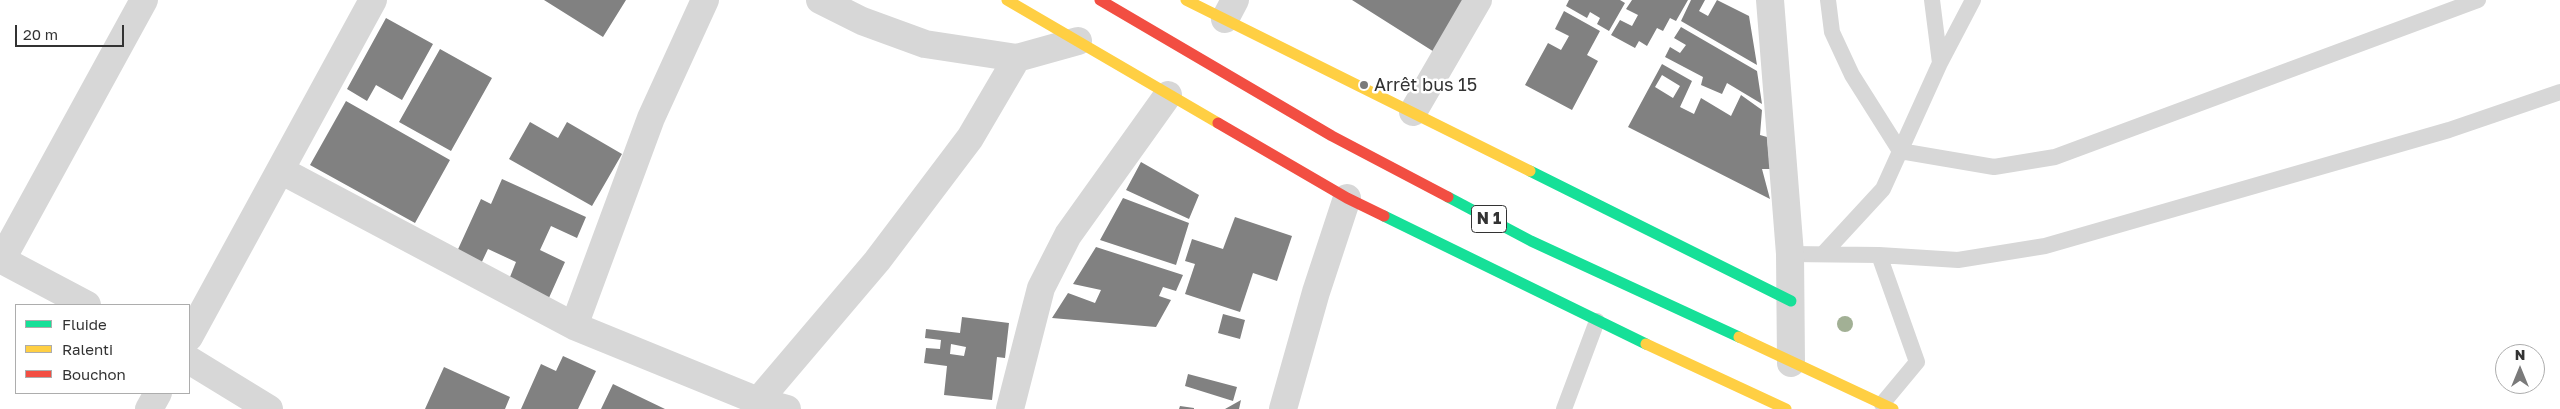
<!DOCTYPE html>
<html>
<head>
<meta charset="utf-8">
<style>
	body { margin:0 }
	#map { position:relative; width:2560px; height:409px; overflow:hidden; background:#fff; font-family:"Golos Text",sans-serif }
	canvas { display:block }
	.legend { position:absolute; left:15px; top:304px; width:175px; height:90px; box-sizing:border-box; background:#fff; border:1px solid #adadad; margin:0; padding:6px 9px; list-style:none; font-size:15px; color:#333 }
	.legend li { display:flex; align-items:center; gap:10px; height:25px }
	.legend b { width:25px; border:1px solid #adadad }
	.north { position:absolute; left:2495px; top:344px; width:50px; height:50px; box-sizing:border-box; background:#fff; border:1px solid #adadad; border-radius:50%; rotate:0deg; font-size:14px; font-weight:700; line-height:20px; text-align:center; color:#333 }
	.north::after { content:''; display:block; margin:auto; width:18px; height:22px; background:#7a7a7a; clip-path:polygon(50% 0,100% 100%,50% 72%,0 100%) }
	.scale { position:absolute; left:15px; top:25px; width:109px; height:22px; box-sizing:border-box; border:2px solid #333; border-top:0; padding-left:6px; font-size:15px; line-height:18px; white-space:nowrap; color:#333; -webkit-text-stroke:4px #fff; paint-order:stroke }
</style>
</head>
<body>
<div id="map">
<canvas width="2560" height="409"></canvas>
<ul class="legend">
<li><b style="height:6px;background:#16e098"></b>Fluide</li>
<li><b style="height:6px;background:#ffcf43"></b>Ralenti</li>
<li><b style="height:6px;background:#f24e42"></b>Bouchon</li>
</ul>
<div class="north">N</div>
<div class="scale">20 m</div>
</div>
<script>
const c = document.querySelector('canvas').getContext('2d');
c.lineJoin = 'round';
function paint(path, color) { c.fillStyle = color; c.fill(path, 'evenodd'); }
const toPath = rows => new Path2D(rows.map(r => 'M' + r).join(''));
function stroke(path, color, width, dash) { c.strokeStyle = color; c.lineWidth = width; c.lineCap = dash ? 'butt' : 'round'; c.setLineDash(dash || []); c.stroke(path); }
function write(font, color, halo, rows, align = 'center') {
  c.font = font + ' "Golos Text",sans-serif'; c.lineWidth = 5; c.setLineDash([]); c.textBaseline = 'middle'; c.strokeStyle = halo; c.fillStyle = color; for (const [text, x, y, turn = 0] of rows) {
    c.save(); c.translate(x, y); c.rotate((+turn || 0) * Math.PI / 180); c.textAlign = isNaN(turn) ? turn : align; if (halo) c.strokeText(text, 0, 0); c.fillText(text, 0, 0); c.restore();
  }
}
paint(toPath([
	[544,0,626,0,603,37],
	[1352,0,1474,0,1439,55],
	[1569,0,1620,0,1625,3,1609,31,1597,24,1600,18,1590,12,1587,18,1566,6],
	[1632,0,1688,0,1676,21,1670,18,1663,31,1657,28,1647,46,1639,41,1635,48,1611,35,1620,20,1632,26,1638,15,1626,9],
	[1691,0,1705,0,1699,11,1708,16,1717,0,1749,16,1757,65,1681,21],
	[1564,11,1600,31,1587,55,1598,61,1572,110,1525,85,1548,43,1561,50,1569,36,1555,29],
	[386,18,433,44,402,100,376,85,367,101,347,89],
	[1681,27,1757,71,1762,104,1727,83,1722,94,1701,85,1703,77,1665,57,1670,47,1680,53,1686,45,1674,38],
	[440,49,492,78,451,151,399,122],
	[1662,64,1692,81,1680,107,1694,114,1701,98,1731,116,1741,95,1762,110,1760,135,1767,137,1770,169,1762,169,1770,199,1628,127],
	[1662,75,1680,86,1673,98,1655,87],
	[346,101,450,160,415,223,310,165],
	[530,122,558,138,567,122,622,154,592,206,509,159],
	[1141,162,1199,195,1189,219,1126,190],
	[502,179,586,217,577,238,551,226,540,250,565,262,548,300,508,282,516,262,488,249,479,268,454,258,481,199,491,204],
	[1123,198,1189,223,1176,265,1100,240],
	[1235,217,1292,236,1277,281,1253,273,1240,312,1185,294,1195,264,1185,261,1192,239,1223,249],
	[1096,247,1183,275,1176,291,1163,287,1159,296,1171,300,1156,327,1052,318,1068,293,1095,303,1101,290,1073,284],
	[1223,314,1245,320,1240,339,1218,333],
	[962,317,1009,323,1005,358,997,357,992,400,944,395,947,366,924,363,926,348,940,349,941,340,925,338,926,329,960,333],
	[951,344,966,347,964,356,950,354],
	[563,356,596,371,578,409,521,409,541,364,556,371],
	[444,367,510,397,505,409,425,409],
	[1188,374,1237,387,1233,401,1185,386],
	[613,384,665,409,601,409],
	[1241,400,1239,409,1225,409],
	[1180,406,1194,408,1194,409,1179,409]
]), '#818181');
stroke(toPath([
	[1828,0,1832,32,1852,75,1900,151,1994,167,2055,157,2478,0],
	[1932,0,1940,63],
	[1790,254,1879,255,1958,260,2045,246,2449,130,2560,92],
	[1823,254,1883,189,1940,63,1973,0],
	[1879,255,1917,362,1882,404],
	[1564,409,1597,321]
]), '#d7d7d7', 16);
stroke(toPath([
	[820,0,862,21,925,44,1017,58,1078,41],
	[1770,0,1790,254,1791,363],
	[1225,19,1235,0],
	[1413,112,1478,0],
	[282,171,574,326,758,401,787,409],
	[0,259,87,305],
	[2,259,144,0],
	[574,326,651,118,705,0],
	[189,337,373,0],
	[189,360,269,409],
	[149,409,158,393],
	[754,409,758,401,877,261,970,138,1017,58],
	[1010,409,1041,288,1068,235,1168,95],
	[1283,409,1316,292,1347,198]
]), '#d7d7d7', 28);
stroke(toPath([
	[1530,171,1791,301],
	[1448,197,1531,241,1739,337],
	[1384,216,1646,344]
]), '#16e098', 11);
stroke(toPath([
	[1007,0,1218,123],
	[1186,0,1530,171],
	[1739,337,1893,409],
	[1646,344,1786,409]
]), '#ffcf43', 11);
stroke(toPath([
	[1100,0,1332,136,1448,197],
	[1218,123,1347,198,1384,216]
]), '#f24e42', 11);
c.fillStyle = '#a2b095';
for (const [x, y] of [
	[1845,324]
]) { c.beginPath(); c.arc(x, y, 8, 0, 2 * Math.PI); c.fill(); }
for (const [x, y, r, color] of [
	[1364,85,5,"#7a7a7a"]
]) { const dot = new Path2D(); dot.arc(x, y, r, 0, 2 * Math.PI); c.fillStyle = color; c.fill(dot); stroke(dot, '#fff', 2); }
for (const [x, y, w] of [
	[1489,219,35]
]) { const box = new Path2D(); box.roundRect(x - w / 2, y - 13.5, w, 27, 4); c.fillStyle = '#fff'; c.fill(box); stroke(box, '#333', 1); }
write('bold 16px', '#333', null, [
	["N 1",1489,219]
]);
write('18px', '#333', '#fff', [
	["Arrêt bus 15",1374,85]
], 'left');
</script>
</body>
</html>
